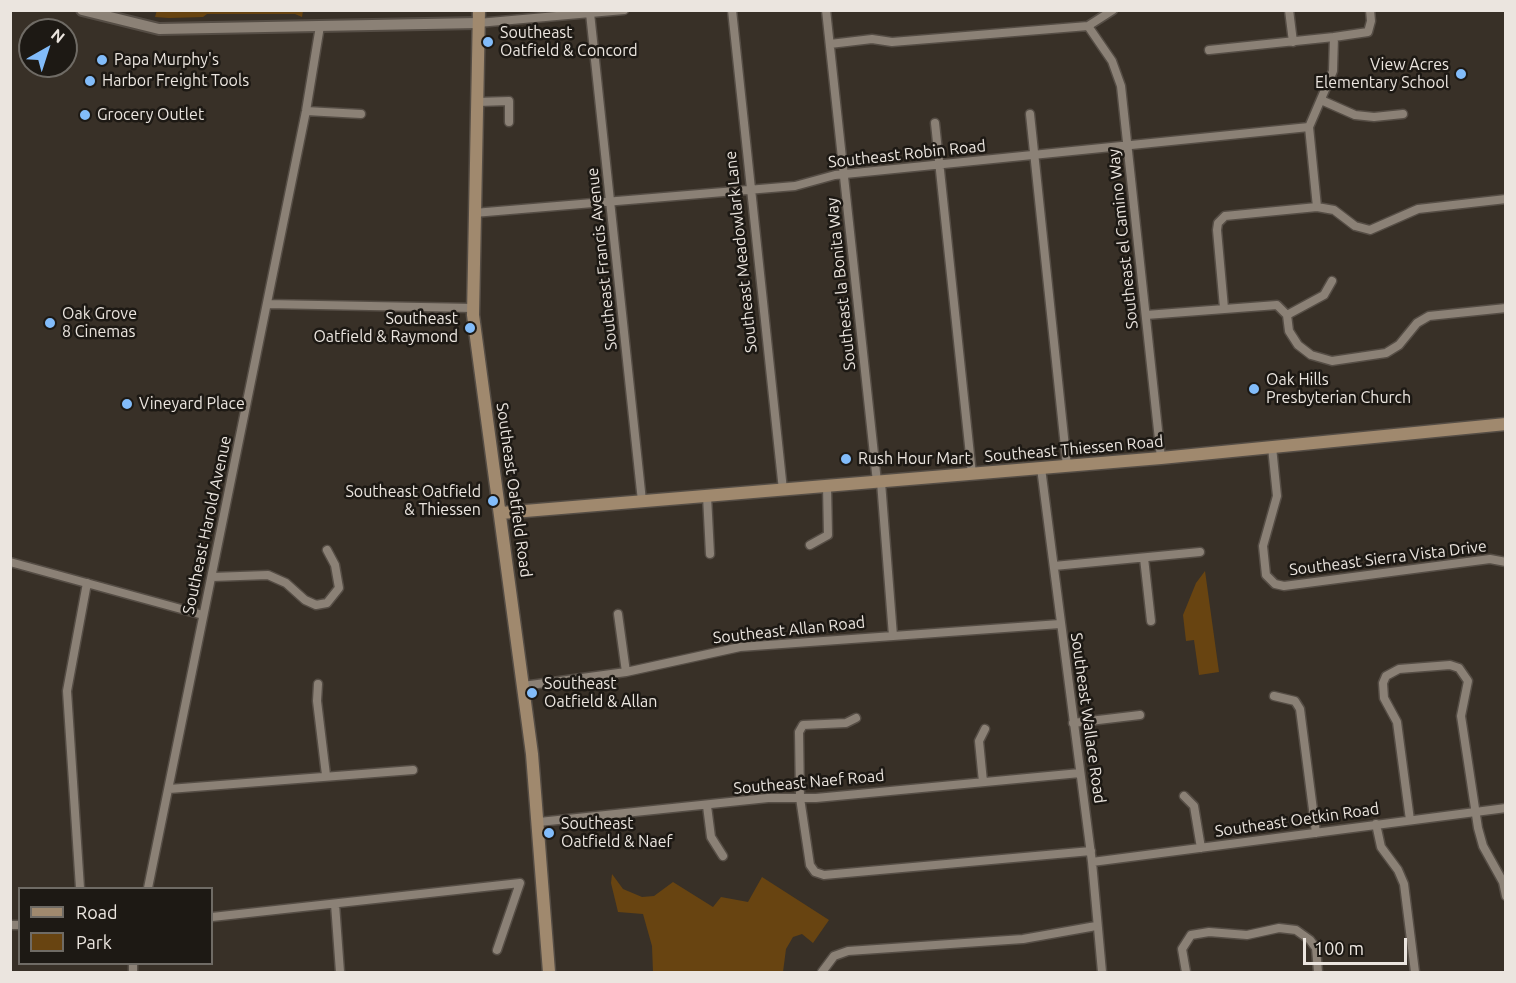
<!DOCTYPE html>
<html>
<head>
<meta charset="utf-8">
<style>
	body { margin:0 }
	#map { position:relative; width:1516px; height:983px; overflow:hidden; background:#383027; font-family:Ubuntu,sans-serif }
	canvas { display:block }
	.frame { position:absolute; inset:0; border:12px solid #ebe5df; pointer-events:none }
	.legend { position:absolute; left:18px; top:887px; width:195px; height:78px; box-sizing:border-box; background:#1d1914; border:2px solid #6f6b65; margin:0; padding:8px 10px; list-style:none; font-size:18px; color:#ebe5df }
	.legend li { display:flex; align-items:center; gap:12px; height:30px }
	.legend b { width:30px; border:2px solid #6f6b65 }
	.north { position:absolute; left:18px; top:18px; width:60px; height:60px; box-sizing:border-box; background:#1d1914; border:2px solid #6f6b65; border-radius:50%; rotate:39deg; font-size:16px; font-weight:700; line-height:24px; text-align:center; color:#ebe5df }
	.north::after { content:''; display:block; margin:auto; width:21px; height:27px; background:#82bcfa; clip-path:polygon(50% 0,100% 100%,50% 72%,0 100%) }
	.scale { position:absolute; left:1303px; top:938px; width:104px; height:27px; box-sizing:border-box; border:3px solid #ebe5df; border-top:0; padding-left:8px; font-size:18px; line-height:21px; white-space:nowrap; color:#ebe5df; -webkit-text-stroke:4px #1d1914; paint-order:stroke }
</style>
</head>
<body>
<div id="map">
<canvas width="1516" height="983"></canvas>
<div class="frame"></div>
<ul class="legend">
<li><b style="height:8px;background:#a0896e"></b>Road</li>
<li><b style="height:16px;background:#684411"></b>Park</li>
</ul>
<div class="north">N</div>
<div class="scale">100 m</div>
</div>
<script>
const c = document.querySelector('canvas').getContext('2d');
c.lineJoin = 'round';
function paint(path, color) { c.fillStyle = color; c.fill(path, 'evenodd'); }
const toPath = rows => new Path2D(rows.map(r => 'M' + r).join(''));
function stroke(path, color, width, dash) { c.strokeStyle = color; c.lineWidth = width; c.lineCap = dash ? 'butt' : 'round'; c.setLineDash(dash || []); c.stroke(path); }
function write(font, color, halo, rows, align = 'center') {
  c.font = font + ' Ubuntu,sans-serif'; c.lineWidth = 5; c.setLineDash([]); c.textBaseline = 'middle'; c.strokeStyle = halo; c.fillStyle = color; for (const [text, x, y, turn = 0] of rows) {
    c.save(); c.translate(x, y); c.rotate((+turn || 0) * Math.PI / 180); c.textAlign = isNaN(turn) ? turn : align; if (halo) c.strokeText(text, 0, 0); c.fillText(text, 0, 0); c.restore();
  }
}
paint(toPath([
	[157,10,303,10,303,11,302,17,295,14,207,14,203,17,169,18,155,17],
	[1205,571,1219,672,1199,675,1194,640,1186,641,1183,615,1196,583],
	[612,874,623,889,642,897,654,896,673,882,713,907,721,897,748,902,762,877,829,920,813,943,802,934,793,937,786,949,783,972,653,972,652,946,643,914,618,912,611,883]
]), '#684411');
const minor = toPath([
	[732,10,783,490],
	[826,10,877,482],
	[1289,10,1293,42],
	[590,13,642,501],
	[478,23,624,10],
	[1088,26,1112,61,1121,86,1161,458],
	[830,44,872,39,892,42,1088,26,1113,10],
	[1209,50,1334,37],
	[1321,100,1355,115,1374,117,1403,114],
	[477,102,509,101,509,122],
	[306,111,361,114],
	[1030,114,1067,466],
	[935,123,972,474],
	[1317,207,1309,127,1333,71,1334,37,1368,32,1371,21,1370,10],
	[474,213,795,186,835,175,1309,127],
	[267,304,473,308],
	[1224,308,1217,230,1218,223,1225,216,1317,207,1334,210,1355,226,1370,230,1418,209,1506,199],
	[1146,315,1277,305,1287,315,1289,331,1298,345,1311,355,1332,361,1386,353,1399,345,1417,323,1429,316,1506,308],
	[1287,315,1324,295,1332,281],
	[1272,447,1277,496,1263,546,1266,575,1275,584,1284,586,1490,559,1506,562],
	[1041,468,1092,862,1102,972],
	[881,482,893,636],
	[707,496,710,554],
	[810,545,828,535,827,486],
	[1144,558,1151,621],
	[10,562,203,615],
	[1054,566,1200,552],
	[212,577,268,575,286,583,305,600,316,605,327,603,339,588,335,565,327,550],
	[618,614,626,672],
	[318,684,317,701,326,775],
	[523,686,626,672,740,647,1060,624],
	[1274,696,1295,701,1300,709,1316,833],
	[856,718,846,723,803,725,799,732,800,798,810,865,815,872,824,875,1091,851],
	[1073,723,1140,715],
	[983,782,979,741,985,729],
	[169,789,413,770],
	[1184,796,1194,806,1201,848],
	[707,806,711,837,723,856],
	[1410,820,1397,722,1384,698,1383,683,1386,676,1399,669,1450,665,1459,668,1468,681,1461,716,1478,828,1483,846,1503,882,1506,896],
	[539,822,768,798,816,798,1080,773],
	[1376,824,1381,847,1398,870,1404,884,1415,972],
	[1092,862,1506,808],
	[80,888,67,691,87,583],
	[148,888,306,111,320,26],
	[335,904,340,972],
	[212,917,520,883,497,950],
	[10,925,20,925],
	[133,972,133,964],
	[822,972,834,956,848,951,1023,939,1096,926],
	[1186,972,1182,949,1191,935,1209,932,1247,935,1279,928,1296,930,1310,940,1316,948,1318,972]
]);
const tertiary = toPath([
	[82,10,159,29,478,23]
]);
const secondary = toPath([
	[479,10,473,315,532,754,549,972],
	[501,513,1161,458,1506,424]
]);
stroke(minor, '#554d45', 11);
stroke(tertiary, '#554d45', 14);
stroke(secondary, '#554d45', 15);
stroke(minor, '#8b8176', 8);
stroke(tertiary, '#8b8176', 10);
stroke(secondary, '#a0896e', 12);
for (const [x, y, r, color] of [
	[488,42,6,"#82bcfa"],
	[102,60,6,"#82bcfa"],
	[1461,74,6,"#82bcfa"],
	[90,81,6,"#82bcfa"],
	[85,115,6,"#82bcfa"],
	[50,323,6,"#82bcfa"],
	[470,328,6,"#82bcfa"],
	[1254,389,6,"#82bcfa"],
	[127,404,6,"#82bcfa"],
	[846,459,6,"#82bcfa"],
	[493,501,6,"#82bcfa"],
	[532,693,6,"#82bcfa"],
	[549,833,6,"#82bcfa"]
]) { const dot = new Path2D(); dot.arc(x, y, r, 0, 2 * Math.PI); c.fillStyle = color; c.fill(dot); stroke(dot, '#1d1914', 2); }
write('16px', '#ebe5df', '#1d1914', [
	["Southeast",500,33],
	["Oatfield & Concord",500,51],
	["Papa Murphy's",114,60],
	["View Acres",1449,65,"right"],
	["Elementary School",1449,83,"right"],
	["Harbor Freight Tools",102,81],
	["Grocery Outlet",97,115],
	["Oak Grove",62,314],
	["8 Cinemas",62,332],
	["Southeast",458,319,"right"],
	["Oatfield & Raymond",458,337,"right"],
	["Oak Hills",1266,380],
	["Presbyterian Church",1266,398],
	["Vineyard Place",139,404],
	["Rush Hour Mart",858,459],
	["Southeast Oatfield",481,492,"right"],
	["& Thiessen",481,510,"right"],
	["Southeast",544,684],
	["Oatfield & Allan",544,702],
	["Southeast",561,824],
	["Oatfield & Naef",561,842]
], 'left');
write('16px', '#ebe5df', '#1d1914', [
	["Southeast Robin Road",907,154,-6],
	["Southeast el Camino Way",1123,239,-96],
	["Southeast Meadowlark Lane",741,252,-96],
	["Southeast Francis Avenue",602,259,-96],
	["Southeast la Bonita Way",841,284,-96],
	["Southeast Thiessen Road",1074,449,-5],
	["Southeast Oatfield Road",514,490,82],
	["Southeast Harold Avenue",207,525,-78],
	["Southeast Sierra Vista Drive",1388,558,-7],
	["Southeast Allan Road",789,630,-6],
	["Southeast Wallace Road",1088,718,82],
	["Southeast Naef Road",809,782,-5],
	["Southeast Oetkin Road",1297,820,-8]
]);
</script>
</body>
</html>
